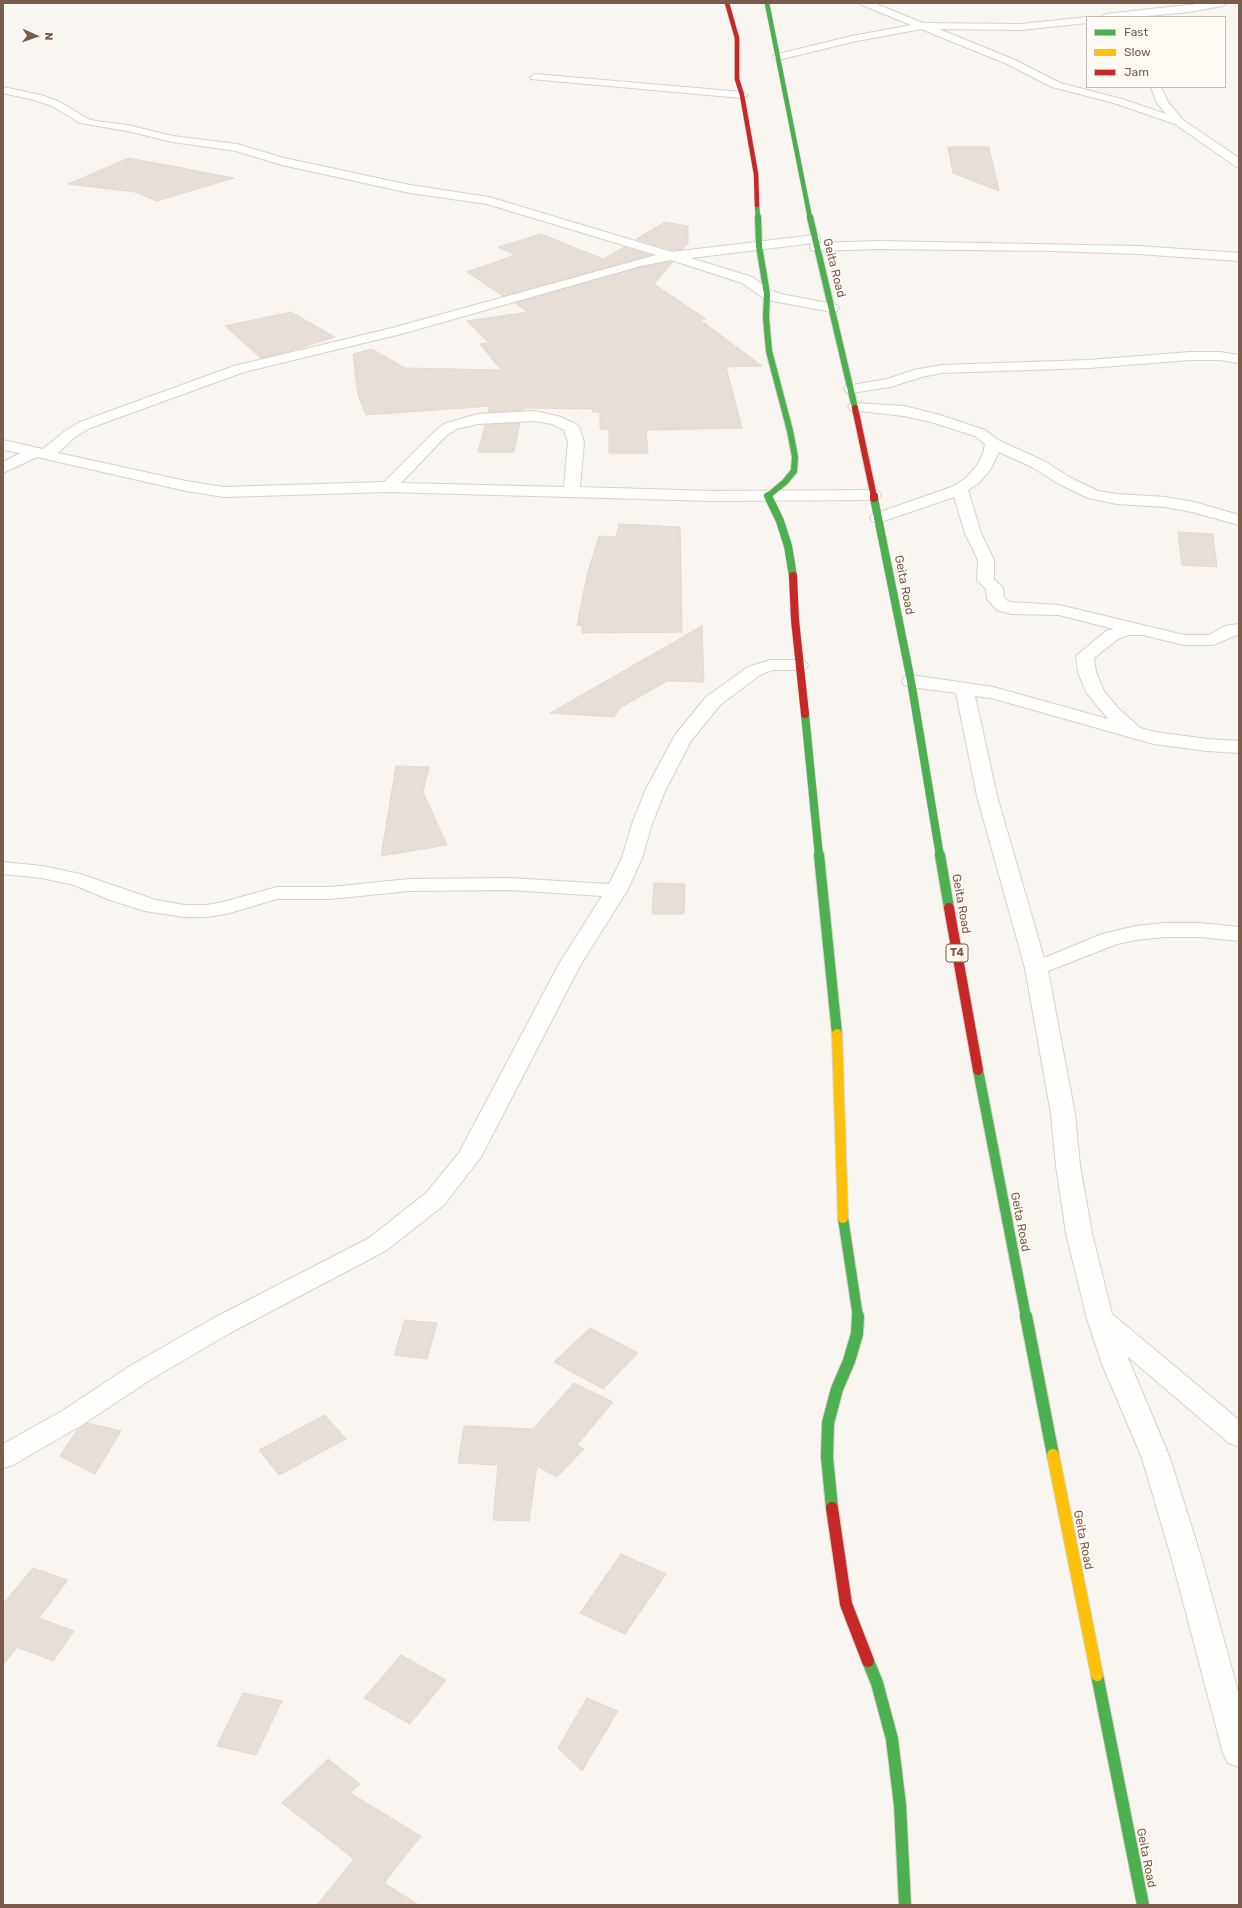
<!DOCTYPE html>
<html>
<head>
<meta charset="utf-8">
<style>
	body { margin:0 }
	#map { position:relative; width:1242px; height:1908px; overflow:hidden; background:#f9f5f0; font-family:Rubik,sans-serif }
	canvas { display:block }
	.frame { position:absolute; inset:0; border:4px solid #7a5c4d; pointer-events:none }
	.legend { position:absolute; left:1086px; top:16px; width:140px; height:72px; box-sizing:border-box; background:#fffaf3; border:1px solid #cabbb1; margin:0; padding:5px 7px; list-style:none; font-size:12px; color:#7a5c4d }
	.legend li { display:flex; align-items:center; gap:8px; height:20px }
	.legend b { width:20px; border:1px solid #cabbb1 }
	.north { position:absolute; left:16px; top:16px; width:40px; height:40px; -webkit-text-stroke:3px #fffaf3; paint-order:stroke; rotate:92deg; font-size:11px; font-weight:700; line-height:16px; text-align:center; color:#7a5c4d }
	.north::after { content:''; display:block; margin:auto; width:14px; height:18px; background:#7a5c4d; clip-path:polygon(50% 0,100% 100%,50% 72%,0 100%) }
</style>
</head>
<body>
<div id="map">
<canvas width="1242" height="1908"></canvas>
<div class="frame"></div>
<ul class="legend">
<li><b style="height:5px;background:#4caf50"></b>Fast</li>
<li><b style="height:5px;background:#ffc107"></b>Slow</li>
<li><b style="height:5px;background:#c62828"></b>Jam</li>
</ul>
<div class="north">N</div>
</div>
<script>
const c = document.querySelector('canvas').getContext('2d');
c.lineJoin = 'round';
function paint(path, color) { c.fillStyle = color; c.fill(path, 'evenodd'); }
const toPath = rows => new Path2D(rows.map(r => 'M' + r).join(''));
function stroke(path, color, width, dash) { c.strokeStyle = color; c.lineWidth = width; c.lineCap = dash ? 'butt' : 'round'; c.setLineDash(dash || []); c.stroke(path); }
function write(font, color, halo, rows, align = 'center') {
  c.font = font + ' Rubik,sans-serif'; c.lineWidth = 3; c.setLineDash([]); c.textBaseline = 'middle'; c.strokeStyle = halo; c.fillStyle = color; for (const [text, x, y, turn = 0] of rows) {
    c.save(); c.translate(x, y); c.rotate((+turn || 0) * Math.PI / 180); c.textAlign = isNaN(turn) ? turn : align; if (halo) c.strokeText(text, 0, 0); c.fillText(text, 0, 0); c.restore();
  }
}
const building = toPath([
	[948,147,989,147,999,191,953,173,948,147],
	[129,158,234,178,157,201,135,192,68,184,129,158],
	[665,222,688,226,688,243,683,249,672,250,636,239,665,222],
	[541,234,603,259,624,247,651,255,503,296,467,272,515,255,498,247,541,234],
	[671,262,673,262,654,284,706,319,699,319,762,366,726,367,742,428,646,430,648,453,609,453,609,429,600,429,600,412,593,412,592,409,524,408,523,410,488,412,490,406,366,415,358,395,353,354,372,349,405,368,501,370,480,344,489,343,467,321,528,312,515,303,641,267,671,262],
	[291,312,335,337,290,351,261,358,225,326,291,312],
	[520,423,514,452,478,452,485,425,520,423],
	[619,524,680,527,682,632,582,633,582,626,577,625,587,575,599,536,616,537,619,524],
	[1178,532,1213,534,1217,567,1182,565,1178,532],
	[702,626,704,682,667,681,620,708,614,717,550,713,702,626],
	[396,766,429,767,423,792,447,845,381,856,396,766],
	[654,883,685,884,684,914,652,914,654,883],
	[405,1320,437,1323,427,1359,394,1355,405,1320],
	[590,1328,638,1353,603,1389,554,1362,590,1328],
	[574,1383,613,1402,577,1445,584,1449,557,1477,537,1466,529,1521,493,1520,498,1465,458,1463,464,1426,533,1429,574,1383],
	[325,1415,346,1439,279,1475,259,1450,325,1415],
	[87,1423,121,1431,95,1474,60,1456,77,1430,87,1423],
	[621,1554,666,1574,625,1634,580,1613,621,1554],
	[33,1568,68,1580,39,1618,74,1631,53,1661,17,1647,3,1665,3,1604,33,1568],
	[401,1655,446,1680,410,1724,364,1698,401,1655],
	[243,1693,282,1701,256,1755,217,1746,243,1693],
	[587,1698,618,1711,582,1771,558,1748,587,1698],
	[328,1759,360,1784,350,1793,421,1836,384,1883,419,1905,317,1905,354,1859,282,1803,328,1759]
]);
paint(building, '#e6ded7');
stroke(building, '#e2d8d2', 1);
const street = toPath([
	[860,3,874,3,923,23,1021,24,1087,17,1087,23,1021,30,939,29,1015,60,1060,83,1122,99,1166,114,1157,103,1151,87,1161,87,1168,102,1183,120,1239,158,1239,167,1235,166,1175,124,1114,103,1052,87,1007,64,921,29,852,42,778,60,773,57,774,55,852,36,911,25,862,5,860,3],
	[1206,3,1227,3,1222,6,1189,12,1137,17,1101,17,1106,14,1206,3],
	[535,74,742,92,748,95,742,98,531,79,530,77,535,74],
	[3,87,41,95,60,102,88,119,96,121,127,125,173,136,237,144,284,158,410,185,489,197,672,252,814,235,819,236,820,239,819,242,814,243,691,258,752,277,772,291,781,294,832,304,837,305,839,308,837,311,832,312,773,301,762,297,742,283,671,260,641,266,401,334,244,372,90,428,75,437,58,453,186,481,224,487,384,482,436,430,446,423,478,414,535,411,561,417,576,424,579,427,584,442,580,487,713,491,873,490,879,492,881,495,879,498,873,500,713,501,388,492,224,497,186,491,37,457,3,473,3,462,20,453,3,450,3,440,43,449,65,431,80,422,234,366,392,328,656,255,487,204,410,193,282,165,236,151,173,142,127,131,80,123,52,106,34,100,3,93,3,87],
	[535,421,552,424,564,430,568,442,564,487,401,483,446,436,456,429,478,424,535,421],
	[878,241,1138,246,1239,253,1239,261,1138,254,1051,251,878,249,816,251,811,250,810,247,811,244,816,243,878,241],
	[1190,352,1220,352,1239,355,1239,363,1220,360,1190,360,1089,368,941,373,922,377,890,387,851,393,846,392,844,389,846,386,887,379,914,370,941,365,1089,360,1190,352],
	[855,403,904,406,940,415,985,430,998,440,1044,461,1071,478,1098,491,1117,494,1165,497,1194,502,1239,515,1239,525,1192,512,1165,507,1117,504,1088,498,1059,484,1032,467,999,452,990,470,979,483,968,490,981,533,994,560,994,579,1003,588,1004,598,1009,602,1059,605,1184,635,1209,635,1225,626,1239,624,1239,634,1213,645,1184,645,1143,635,1129,635,1118,639,1094,658,1096,672,1104,691,1118,708,1140,728,1155,732,1207,739,1239,741,1239,753,1207,751,1154,744,991,698,975,696,997,796,1044,958,1102,934,1136,926,1165,923,1200,923,1239,927,1239,941,1200,937,1165,937,1136,940,1117,944,1048,971,1075,1114,1080,1166,1092,1233,1112,1314,1239,1420,1239,1447,1229,1443,1127,1356,1170,1458,1202,1560,1239,1695,1239,1767,1228,1763,1223,1753,1172,1560,1142,1458,1102,1364,1087,1319,1066,1233,1056,1166,1051,1114,1025,968,977,796,956,693,911,687,904,685,902,681,904,677,911,675,993,687,1108,719,1086,692,1078,672,1076,656,1106,631,1114,629,1059,615,1011,614,997,610,987,599,986,589,977,580,978,560,965,533,954,497,884,521,878,523,872,521,870,518,872,515,954,486,967,477,977,465,983,454,985,444,975,436,931,422,904,416,850,410,848,407,850,404,855,403],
	[770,660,799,660,805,661,808,665,805,669,799,670,772,670,760,675,720,705,691,741,665,791,652,824,642,858,627,891,581,964,481,1157,444,1205,387,1250,230,1333,150,1380,82,1425,13,1465,3,1468,3,1444,62,1411,130,1366,212,1319,369,1238,426,1193,459,1153,559,964,602,896,509,890,409,891,330,899,277,899,226,914,207,917,184,917,145,911,110,900,74,885,42,878,3,874,3,862,42,866,80,874,156,900,184,905,207,905,223,902,277,887,330,887,409,879,509,878,609,884,622,858,632,824,645,791,675,735,706,697,748,667,770,660]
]);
const fastFar4 = toPath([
	[767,3,810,218],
	[757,205,758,218]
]);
const fastFar3 = toPath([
	[758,217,759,246,767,294,766,318,769,351,790,431,795,457,794,471,785,482,768,496,769,497],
	[810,217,855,408]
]);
const fastFar2 = toPath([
	[768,496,780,521,788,546,793,576],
	[874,498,911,681,940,856],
	[805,714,819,856]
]);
const fastFar1 = toPath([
	[819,855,837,1034],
	[940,855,949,908],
	[978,1070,1026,1317],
	[843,1218,858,1317]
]);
const fast = toPath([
	[1026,1316,1053,1455],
	[832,1508,827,1457,828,1423,837,1389,849,1361,857,1334,858,1316],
	[868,1661,877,1683,892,1739,900,1805,905,1905],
	[1097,1675,1143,1905]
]);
const slowFar1 = toPath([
	[837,1034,843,1218]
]);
const slow = toPath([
	[1053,1455,1097,1675]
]);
const jamFar4 = toPath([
	[727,3,737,38,737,79,742,95,756,174,757,205]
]);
const jamFar3 = toPath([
	[855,408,874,497]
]);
const jamFar2 = toPath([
	[874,496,874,498],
	[793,576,795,620,805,714]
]);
const jamFar1 = toPath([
	[949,908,978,1070]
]);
const jam = toPath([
	[832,1508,846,1604,868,1661]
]);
stroke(street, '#d7d1cb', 2);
stroke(fastFar4, '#d9d2cb', 5.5);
stroke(fastFar3, '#d9d2cb', 8);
stroke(fastFar2, '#d9d2cb', 9);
stroke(fastFar1, '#d9d2cb', 12);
stroke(fast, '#d9d2cb', 14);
stroke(slowFar1, '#d9d2cb', 12);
stroke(slow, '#d9d2cb', 14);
stroke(jamFar4, '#d9d2cb', 5.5);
stroke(jamFar3, '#d9d2cb', 8);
stroke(jamFar2, '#d9d2cb', 9);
stroke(jamFar1, '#d9d2cb', 12);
stroke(jam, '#d9d2cb', 14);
paint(street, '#fefefd');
stroke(fastFar4, '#4caf50', 4.5);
stroke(fastFar3, '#4caf50', 6);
stroke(fastFar2, '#4caf50', 8);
stroke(fastFar1, '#4caf50', 10);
stroke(fast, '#4caf50', 12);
stroke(slowFar1, '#ffc107', 10);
stroke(slow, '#ffc107', 12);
stroke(jamFar4, '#c62828', 4.5);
stroke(jamFar3, '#c62828', 6);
stroke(jamFar2, '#c62828', 8);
stroke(jamFar1, '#c62828', 10);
stroke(jam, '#c62828', 12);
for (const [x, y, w] of [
	[957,953,22]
]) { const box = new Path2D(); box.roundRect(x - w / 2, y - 9, w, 18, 3); c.fillStyle = '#fffaf3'; c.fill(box); stroke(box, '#7a5c4d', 1); }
write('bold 11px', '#7a5c4d', null, [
	["T4",957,953]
]);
write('12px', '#7a5c4d', '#fffaf3', [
	["Geita Road",834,268,76],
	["Geita Road",904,585,79],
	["Geita Road",961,904,80],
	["Geita Road",1020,1222,79],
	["Geita Road",1083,1540,79],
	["Geita Road",1146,1858,79]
]);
</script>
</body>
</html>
